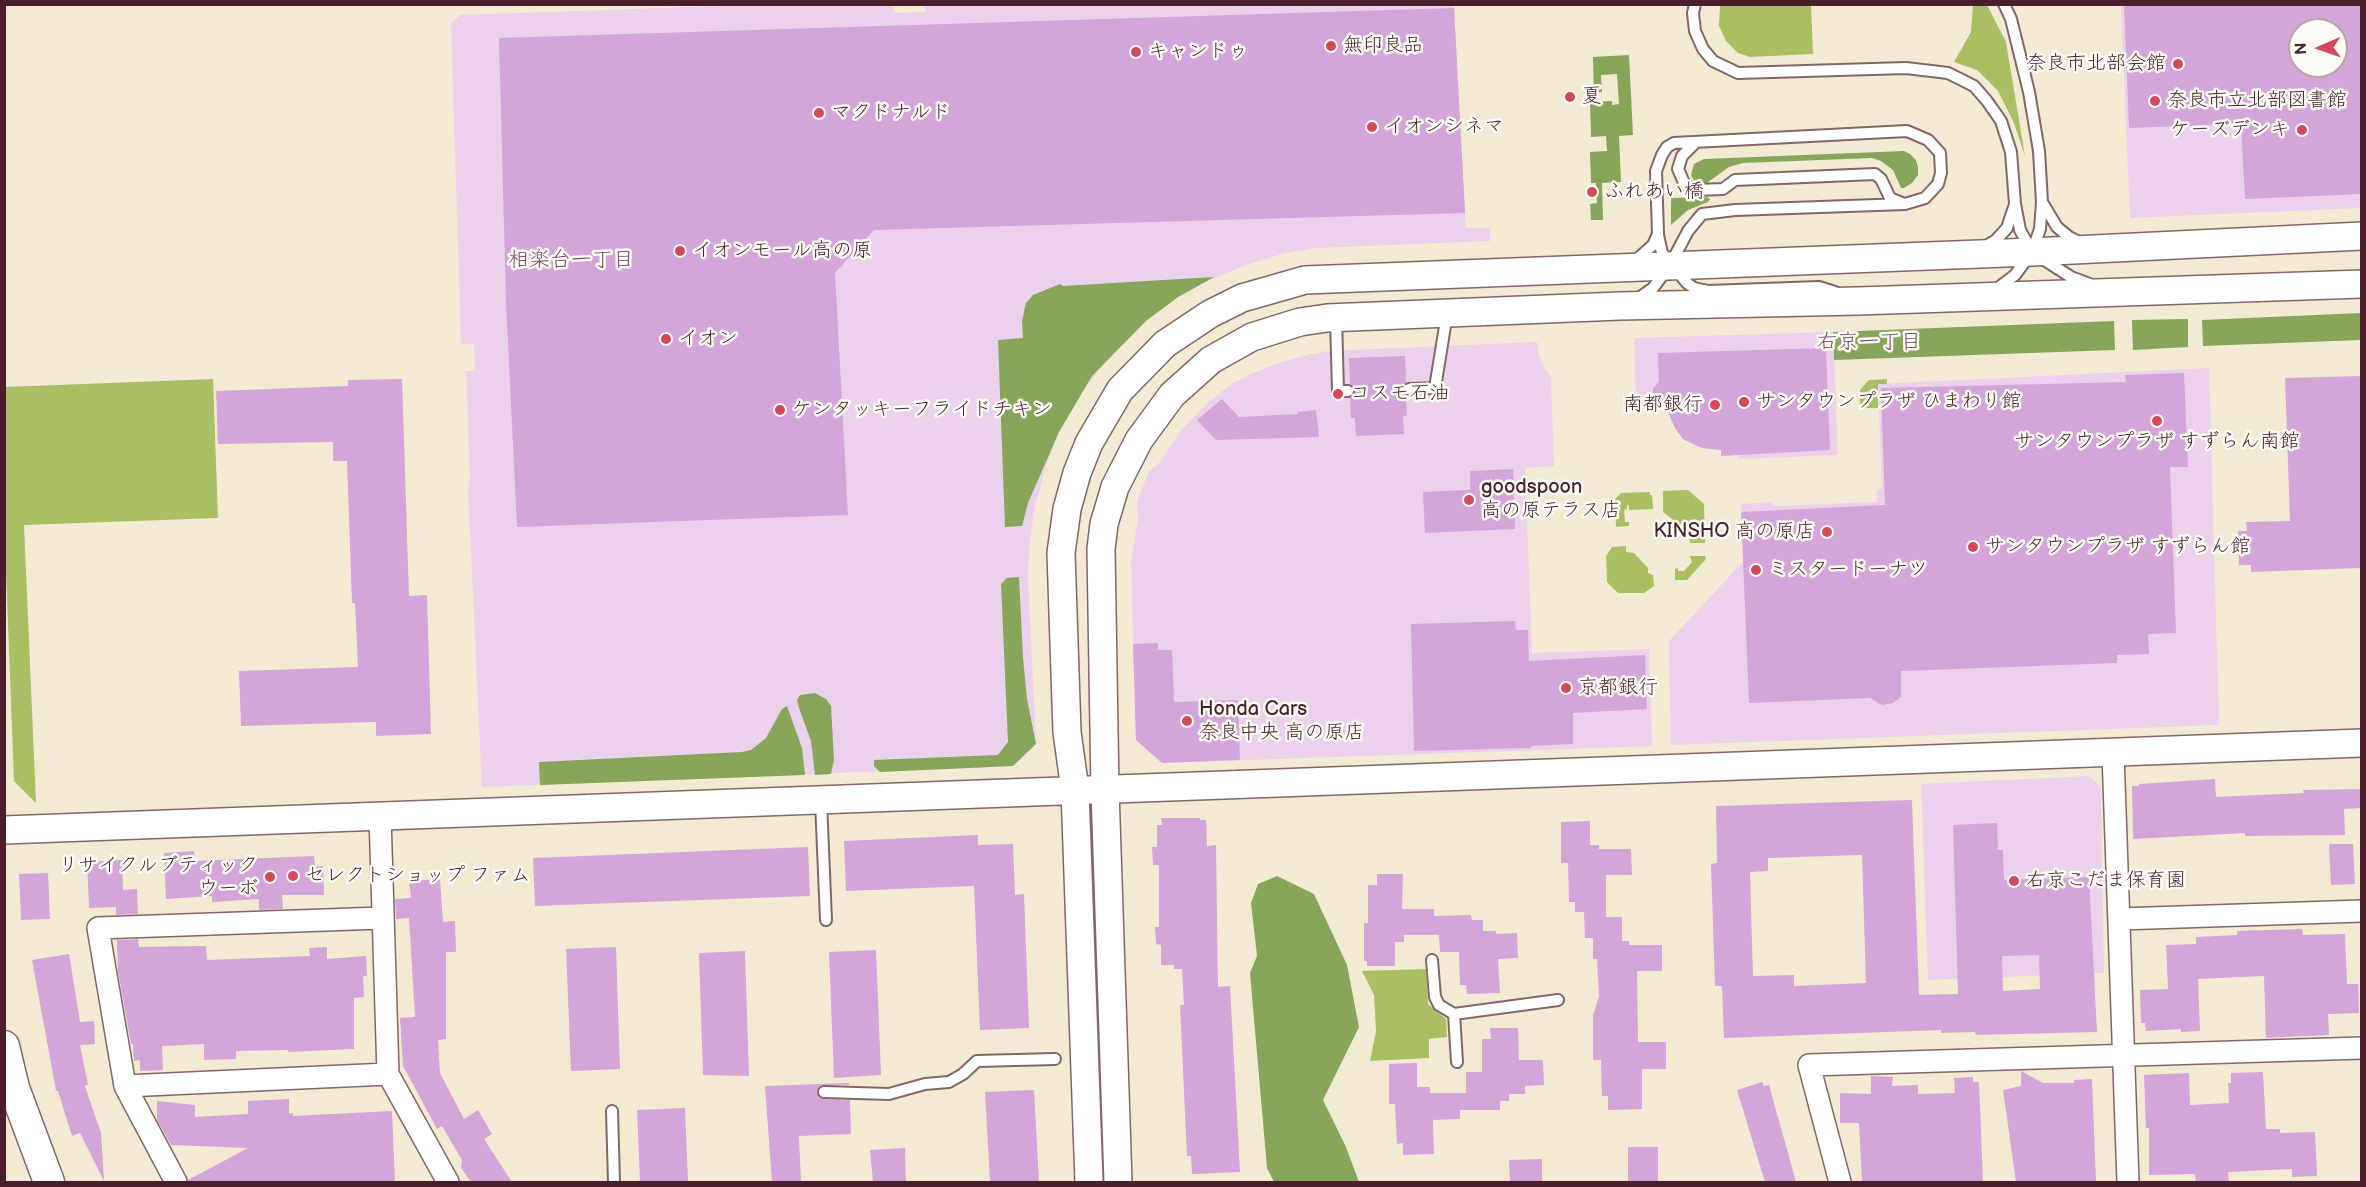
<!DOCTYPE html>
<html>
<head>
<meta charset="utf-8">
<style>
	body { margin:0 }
	#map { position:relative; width:2366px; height:1187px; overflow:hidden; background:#f2ead3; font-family:"Balsamiq Sans",sans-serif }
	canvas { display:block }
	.frame { position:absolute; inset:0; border:6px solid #4a1f2b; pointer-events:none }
	.north { position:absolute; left:2288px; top:18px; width:60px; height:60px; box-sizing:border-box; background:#fdfcf7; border:2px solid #b5a4a5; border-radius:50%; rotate:268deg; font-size:16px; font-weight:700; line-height:24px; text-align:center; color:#4a1f2b }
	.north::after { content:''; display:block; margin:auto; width:21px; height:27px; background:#d1495b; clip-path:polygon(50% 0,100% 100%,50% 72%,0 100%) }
</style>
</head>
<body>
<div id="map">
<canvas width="2366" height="1187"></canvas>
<div class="frame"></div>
<div class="north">N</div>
</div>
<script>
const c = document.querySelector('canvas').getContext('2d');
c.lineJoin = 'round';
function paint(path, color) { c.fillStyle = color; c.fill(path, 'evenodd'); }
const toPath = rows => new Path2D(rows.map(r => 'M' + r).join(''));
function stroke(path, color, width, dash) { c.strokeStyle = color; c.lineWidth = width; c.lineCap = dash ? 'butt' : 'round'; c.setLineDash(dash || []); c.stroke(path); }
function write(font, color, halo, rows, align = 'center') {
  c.font = font + ' "Balsamiq Sans","Klee One",sans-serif'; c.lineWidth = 5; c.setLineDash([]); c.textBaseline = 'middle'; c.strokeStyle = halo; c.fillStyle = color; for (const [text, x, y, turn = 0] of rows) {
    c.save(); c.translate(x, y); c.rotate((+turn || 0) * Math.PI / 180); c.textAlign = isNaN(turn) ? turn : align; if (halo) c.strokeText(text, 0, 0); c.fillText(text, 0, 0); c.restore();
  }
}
paint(toPath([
	[940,4,1454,5,1466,228,1490,228,1490,241,1316,248,1282,254,1246,265,1214,278,1178,297,1146,321,1107,360,1079,396,1059,432,1046,466,1035,506,1030,541,1028,575,1036,744,1013,766,482,787,468,489,470,477,466,371,475,371,474,344,461,344,451,23,460,15,747,5,893,5,894,13,925,12,925,5],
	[2121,5,2361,5,2361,208,2130,218],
	[2300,30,2336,30,2336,66,2300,66],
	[1833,332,1838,455,1739,459,1739,455,1721,456,1721,450,1698,447,1683,439,1671,421,1669,404,1649,406,1636,412,1634,338],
	[1537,342,1539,357,1546,371,1551,376,1554,466,1525,468,1532,653,1649,649,1652,746,1162,763,1136,740,1131,561,1138,518,1137,502,1149,471,1159,463,1182,429,1209,402,1230,385,1253,373,1278,363,1311,354,1328,351],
	[2209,368,2219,725,1671,745,1669,641,1743,562,1741,504,1772,502,1773,506,1877,502,1877,489,1882,489,1878,384],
	[2090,776,2101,788,2104,973,1928,980,1921,784]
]), '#ebd1eb');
paint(toPath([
	[1720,5,1811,5,1813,54,1750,57,1738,53,1726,41,1719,26],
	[1973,5,1987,5,2006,42,2025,156,2014,123,1998,91,1977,70,1954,62,1971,32],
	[213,379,218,518,24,525,36,803,14,781,5,547,5,387],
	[1887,379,1887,384,1878,384,1878,408,1864,408,1860,404,1860,390,1869,380],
	[1688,490,1704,504,1705,543,1690,543,1689,532,1663,512,1663,491],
	[1650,492,1650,495,1652,495,1653,509,1629,510,1629,505,1627,505,1627,509,1624,510,1625,522,1629,522,1629,526,1616,527,1615,499,1621,493],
	[1626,546,1626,552,1634,553,1648,568,1648,573,1653,575,1654,586,1644,593,1618,593,1607,582,1606,556,1612,547],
	[1690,556,1705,556,1706,559,1687,580,1675,580,1675,569,1678,568,1678,571,1684,571,1692,562],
	[1426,969,1428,1004,1446,1019,1447,1037,1429,1039,1429,1058,1370,1061,1376,1031,1374,995,1362,971]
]), '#aabf64');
paint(toPath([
	[1629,55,1633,135,1619,136,1621,182,1602,183,1603,220,1591,220,1590,204,1597,203,1596,183,1591,183,1590,152,1607,151,1606,136,1591,137,1590,102,1612,101,1612,105,1619,104,1617,74,1601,75,1602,92,1594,93,1593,57],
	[1904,151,1910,154,1916,160,1918,167,1918,175,1912,183,1904,188,1901,188,1893,170,1881,161,1872,158,1743,163,1729,167,1704,185,1695,182,1691,175,1694,164,1704,159],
	[1707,197,1710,199,1708,202,1688,210,1671,225,1671,198],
	[1214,277,1178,297,1146,321,1092,376,1059,432,1028,503,1022,526,1005,527,998,340,1023,338,1022,321,1026,303,1033,295,1060,284,1063,286],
	[2361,313,2361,340,2203,346,2202,320],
	[2188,319,2188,347,2133,350,2132,320],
	[2114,321,2115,350,1834,360,1833,332],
	[1019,577,1023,658,1027,699,1036,744,1013,766,880,772,874,766,874,760,998,755,1008,742,1001,584,1007,578],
	[815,693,826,699,831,706,834,760,831,774,815,775,811,741,799,708,797,700,800,695],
	[787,706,802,748,805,775,540,785,539,762,742,752,751,750,766,738,782,709],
	[1277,876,1314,894,1347,965,1359,1027,1323,1100,1346,1147,1359,1182,1274,1182,1267,1168,1250,973,1257,956,1251,903,1258,884]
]), '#87a65a');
paint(toPath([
	[2124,4,2361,4,2361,194,2245,199,2241,124,2129,128],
	[2300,30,2336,30,2336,66,2300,66],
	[1454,8,1465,213,874,230,835,273,848,515,517,527,506,301,499,38],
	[1826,348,1830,450,1721,456,1721,450,1702,448,1683,439,1675,428,1665,404,1662,404,1653,395,1653,388,1659,382,1658,353],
	[1405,356,1406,382,1402,389,1406,396,1407,416,1403,416,1404,434,1356,436,1355,418,1351,418,1350,398,1355,390,1350,384,1349,358],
	[2184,373,2188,467,2170,467,2176,633,2148,634,2149,654,2117,655,2117,663,1901,671,1901,697,1893,703,1882,705,1870,698,1749,703,1741,512,1885,505,1881,388,2126,382,2125,375],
	[2361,376,2361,568,2251,572,2251,565,2239,565,2238,531,2247,531,2246,522,2290,521,2285,378],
	[402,379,409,596,427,595,431,734,376,736,376,722,241,726,239,671,358,667,355,603,352,603,347,461,333,461,333,442,218,444,216,391,348,386,348,380],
	[1222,399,1239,417,1298,414,1297,412,1316,410,1319,437,1216,440,1197,420],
	[1513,469,1515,529,1425,533,1423,492,1470,490,1470,471],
	[1515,621,1516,630,1528,630,1529,661,1645,655,1647,709,1573,713,1573,744,1531,746,1531,748,1414,751,1411,624],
	[1158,643,1158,650,1172,650,1174,702,1238,700,1240,760,1162,763,1136,740,1133,644],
	[2215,779,2216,797,2304,793,2303,790,2361,789,2361,808,2344,809,2345,835,2245,836,2245,833,2133,839,2132,786,2139,786,2139,784],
	[1912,800,1919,995,1958,994,1953,825,1997,823,1998,850,2003,850,2004,880,2089,877,2097,1032,1976,1035,1975,1032,1941,1033,1941,1030,1724,1038,1722,986,1715,986,1711,864,1717,863,1716,806],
	[1862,855,1866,983,1794,986,1794,975,1753,976,1750,872,1768,871,1768,858],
	[2039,955,2040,989,2003,991,2002,956],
	[1161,818,1200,818,1200,820,1206,820,1207,846,1216,845,1218,987,1230,986,1240,1172,1192,1174,1191,1156,1187,1156,1180,1005,1184,1005,1182,969,1174,969,1174,965,1161,965,1161,945,1156,944,1155,927,1159,927,1159,865,1153,865,1152,847,1157,847,1157,825,1162,825],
	[1590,821,1590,845,1599,845,1599,849,1631,849,1632,875,1606,875,1606,917,1622,917,1622,941,1629,941,1629,945,1662,945,1662,971,1637,971,1638,1042,1666,1042,1666,1069,1642,1069,1642,1109,1608,1110,1608,1096,1602,1096,1601,1060,1593,1060,1593,1016,1599,996,1597,959,1593,959,1593,938,1585,938,1584,912,1575,912,1575,902,1569,902,1568,863,1561,863,1561,822],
	[978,835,978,845,1013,844,1015,895,1024,894,1029,1028,980,1030,974,886,846,891,844,841],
	[2329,844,2353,844,2355,884,2331,885],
	[808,847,810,896,535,906,533,858],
	[194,851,195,861,314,856,315,867,323,866,324,895,282,895,283,909,259,910,259,899,212,902,212,896,166,899,164,853],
	[122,860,123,890,137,889,138,914,116,915,116,907,89,908,87,862],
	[48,873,50,919,21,920,19,874],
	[1377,874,1403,874,1402,909,1434,909,1434,916,1471,915,1472,920,1483,920,1483,931,1496,931,1496,934,1517,933,1518,958,1498,959,1500,993,1467,994,1466,985,1460,985,1459,952,1440,952,1439,935,1404,935,1404,942,1395,942,1395,966,1367,966,1367,961,1364,961,1364,923,1368,923,1368,885,1377,885],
	[440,879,443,922,455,921,456,952,446,952,446,1039,438,1040,440,1073,464,1119,478,1110,492,1134,484,1139,512,1182,471,1182,461,1168,462,1160,442,1126,437,1129,403,1066,400,1018,415,1017,409,918,396,919,395,899,411,898,409,881],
	[2302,929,2303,935,2345,934,2347,984,2358,984,2359,1013,2328,1014,2329,1035,2266,1038,2264,976,2198,979,2200,1031,2181,1032,2181,1029,2146,1031,2145,1023,2141,1023,2140,990,2168,989,2166,945,2196,944,2196,937,2237,935,2237,931],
	[138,939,139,947,206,946,207,960,310,956,309,948,327,947,327,959,366,956,367,976,363,976,364,997,354,998,354,1049,288,1052,288,1050,236,1051,236,1059,204,1060,204,1044,162,1046,163,1070,140,1071,140,1060,134,1061,133,1044,131,1044,118,971,117,940],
	[616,947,620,1069,571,1071,566,949],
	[876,950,881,1075,834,1078,829,952],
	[745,951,749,1076,703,1075,699,953],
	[69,954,80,1022,94,1021,95,1044,80,1045,88,1085,85,1086,101,1133,104,1181,80,1133,72,1136,58,1091,56,1091,32,960],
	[1490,1028,1518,1028,1519,1060,1543,1060,1544,1085,1525,1086,1525,1094,1509,1094,1509,1101,1500,1101,1500,1110,1460,1110,1460,1119,1433,1120,1434,1154,1403,1155,1403,1143,1397,1144,1395,1104,1389,1104,1389,1064,1417,1063,1417,1087,1430,1087,1430,1093,1466,1093,1466,1072,1482,1072,1482,1039,1491,1039],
	[2021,1071,2043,1083,2074,1083,2074,1080,2092,1079,2096,1182,2016,1182,2003,1090,2021,1086],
	[2263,1072,2266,1129,2280,1129,2280,1133,2315,1132,2317,1176,2292,1177,2292,1169,2228,1172,2229,1182,2196,1182,2195,1174,2149,1175,2149,1128,2146,1128,2144,1075,2189,1073,2190,1105,2229,1103,2228,1083,2231,1083,2231,1073],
	[1871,1076,1893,1077,1892,1086,1918,1085,1918,1094,1955,1093,1954,1078,1973,1077,1973,1082,1979,1082,1983,1182,1862,1182,1859,1123,1840,1123,1840,1093,1871,1094],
	[1762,1082,1764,1086,1769,1085,1796,1182,1765,1182,1737,1090],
	[849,1083,849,1085,821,1085,817,1092,823,1099,850,1100,851,1134,799,1136,801,1182,772,1182,765,1086],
	[1034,1090,1039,1182,990,1182,985,1092],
	[289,1099,289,1114,293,1113,293,1116,392,1111,395,1182,189,1182,188,1180,248,1148,171,1145,157,1120,157,1101,195,1105,195,1117,248,1114,248,1101],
	[685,1108,688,1182,640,1182,637,1110],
	[1628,1147,1658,1147,1658,1182,1628,1182],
	[905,1148,906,1182,873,1182,870,1150],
	[1542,1159,1542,1182,1510,1182,1509,1160]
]), '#d4a5d9');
const service = toPath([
	[1695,4,1693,13,1695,31,1703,49,1713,61,1738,73,1906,68,1948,73,1974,86,1987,101,2001,121,2011,152,2015,204,2020,230,2032,252,2071,277,2092,285],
	[1696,142,1682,156,1678,169,1685,185,1696,190,1723,189,1735,180,1875,174,1881,179,1890,198,1902,203],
	[2042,202,2057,227,2069,237,2079,242],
	[1658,235,1662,253,1687,283,1694,288,1708,291,1819,287,1835,292],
	[1986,246,1996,240,2007,228,2014,207],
	[1634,262,1653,245,1658,234,1656,171,1662,155,1667,147,1674,143,1907,131,1928,140,1940,153,1941,173,1938,184,1925,198,1905,204,1735,210,1702,214,1688,231,1670,265,1653,288,1636,300],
	[1994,291,2015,275,2032,252,2040,229,2042,202,2039,151,2029,92,2011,19,2004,4],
	[1336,318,1338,391,1348,391],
	[1409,389,1435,388,1447,314],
	[821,801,826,920],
	[1432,960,1435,997,1439,1005,1454,1014,1558,1000],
	[1454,1014,1457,1062],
	[824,1092,889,1094,925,1084,949,1082,963,1074,977,1061,1055,1059],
	[612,1111,614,1182]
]);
const minor = toPath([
	[2113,753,2128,1182],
	[380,816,388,1074,448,1182],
	[2119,919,2362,911],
	[125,1086,388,1074],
	[176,1182,125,1086,98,928,382,918],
	[1840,1182,1809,1065,2362,1048]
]);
const tertiary = toPath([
	[4,830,2362,743],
	[1089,1182,1075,790,1067,732,1061,553,1067,509,1077,473,1089,443,1120,390,1165,344,1210,314,1242,298,1305,280,2032,252,2362,236],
	[1118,1182,1105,790,1101,549,1104,524,1115,487,1139,440,1172,395,1211,360,1252,337,1300,322,1327,318,1620,306,1858,301,2362,284]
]);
const secondary = toPath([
	[4,1046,14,1088,49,1182]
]);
stroke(service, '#856666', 14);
stroke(minor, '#856666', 24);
stroke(tertiary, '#856666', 30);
stroke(secondary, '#856666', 33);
stroke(service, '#fff', 10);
stroke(minor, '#fff', 21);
stroke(tertiary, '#fff', 27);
stroke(secondary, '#fff', 30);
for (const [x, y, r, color] of [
	[1331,46,6,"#d1495b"],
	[1136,52,6,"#d1495b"],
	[2178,64,6,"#d1495b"],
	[1570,97,6,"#d1495b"],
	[2155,101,6,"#d1495b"],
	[819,113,6,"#d1495b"],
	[1372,127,6,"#d1495b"],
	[2302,130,6,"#d1495b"],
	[1592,192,6,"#d1495b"],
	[680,251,6,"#d1495b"],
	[666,339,6,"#d1495b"],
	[1338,394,6,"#d1495b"],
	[1744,402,6,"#d1495b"],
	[1715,405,6,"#d1495b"],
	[780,410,6,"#d1495b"],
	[2157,421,6,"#d1495b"],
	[1469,500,6,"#d1495b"],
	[1827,532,6,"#d1495b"],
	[1973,547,6,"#d1495b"],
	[1756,570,6,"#d1495b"],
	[1566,688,6,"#d1495b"],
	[1187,721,6,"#d1495b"],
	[293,876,6,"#d1495b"],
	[270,877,6,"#d1495b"],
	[2014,881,6,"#d1495b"]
]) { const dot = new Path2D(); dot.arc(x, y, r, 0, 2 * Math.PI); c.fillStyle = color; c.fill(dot); stroke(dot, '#fdfcf7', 2); }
write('20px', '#4a1f2b', '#fdfcf7', [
	["無印良品",1343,46],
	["キャンドゥ",1148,52],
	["奈良市北部会館",2166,64,"right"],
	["夏",1582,97],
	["奈良市立北部図書館",2167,101],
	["マクドナルド",831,113],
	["イオンシネマ",1384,127],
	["ケーズデンキ",2290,130,"right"],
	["ふれあい橋",1604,192],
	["イオンモール高の原",692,251],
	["イオン",678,339],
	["コスモ石油",1350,394],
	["サンタウンプラザ ひまわり館",1756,402],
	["南都銀行",1703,405,"right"],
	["ケンタッキーフライドチキン",792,410],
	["サンタウンプラザ すずらん南館",2157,442,"center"],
	["goodspoon",1481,488],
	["高の原テラス店",1481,511],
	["KINSHO 高の原店",1815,532,"right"],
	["サンタウンプラザ すずらん館",1985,547],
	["ミスタードーナツ",1768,570],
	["京都銀行",1578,688],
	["Honda Cars",1199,710],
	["奈良中央 高の原店",1199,733],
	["リサイクルブティック",258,866,"right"],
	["ウーボ",258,889,"right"],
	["セレクトショップ ファム",305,876],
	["右京こだま保育園",2026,881]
], 'left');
write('21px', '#7a4e68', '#fdfcf7', [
	["相楽台一丁目",571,261],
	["右京一丁目",1869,343]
]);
</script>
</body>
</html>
